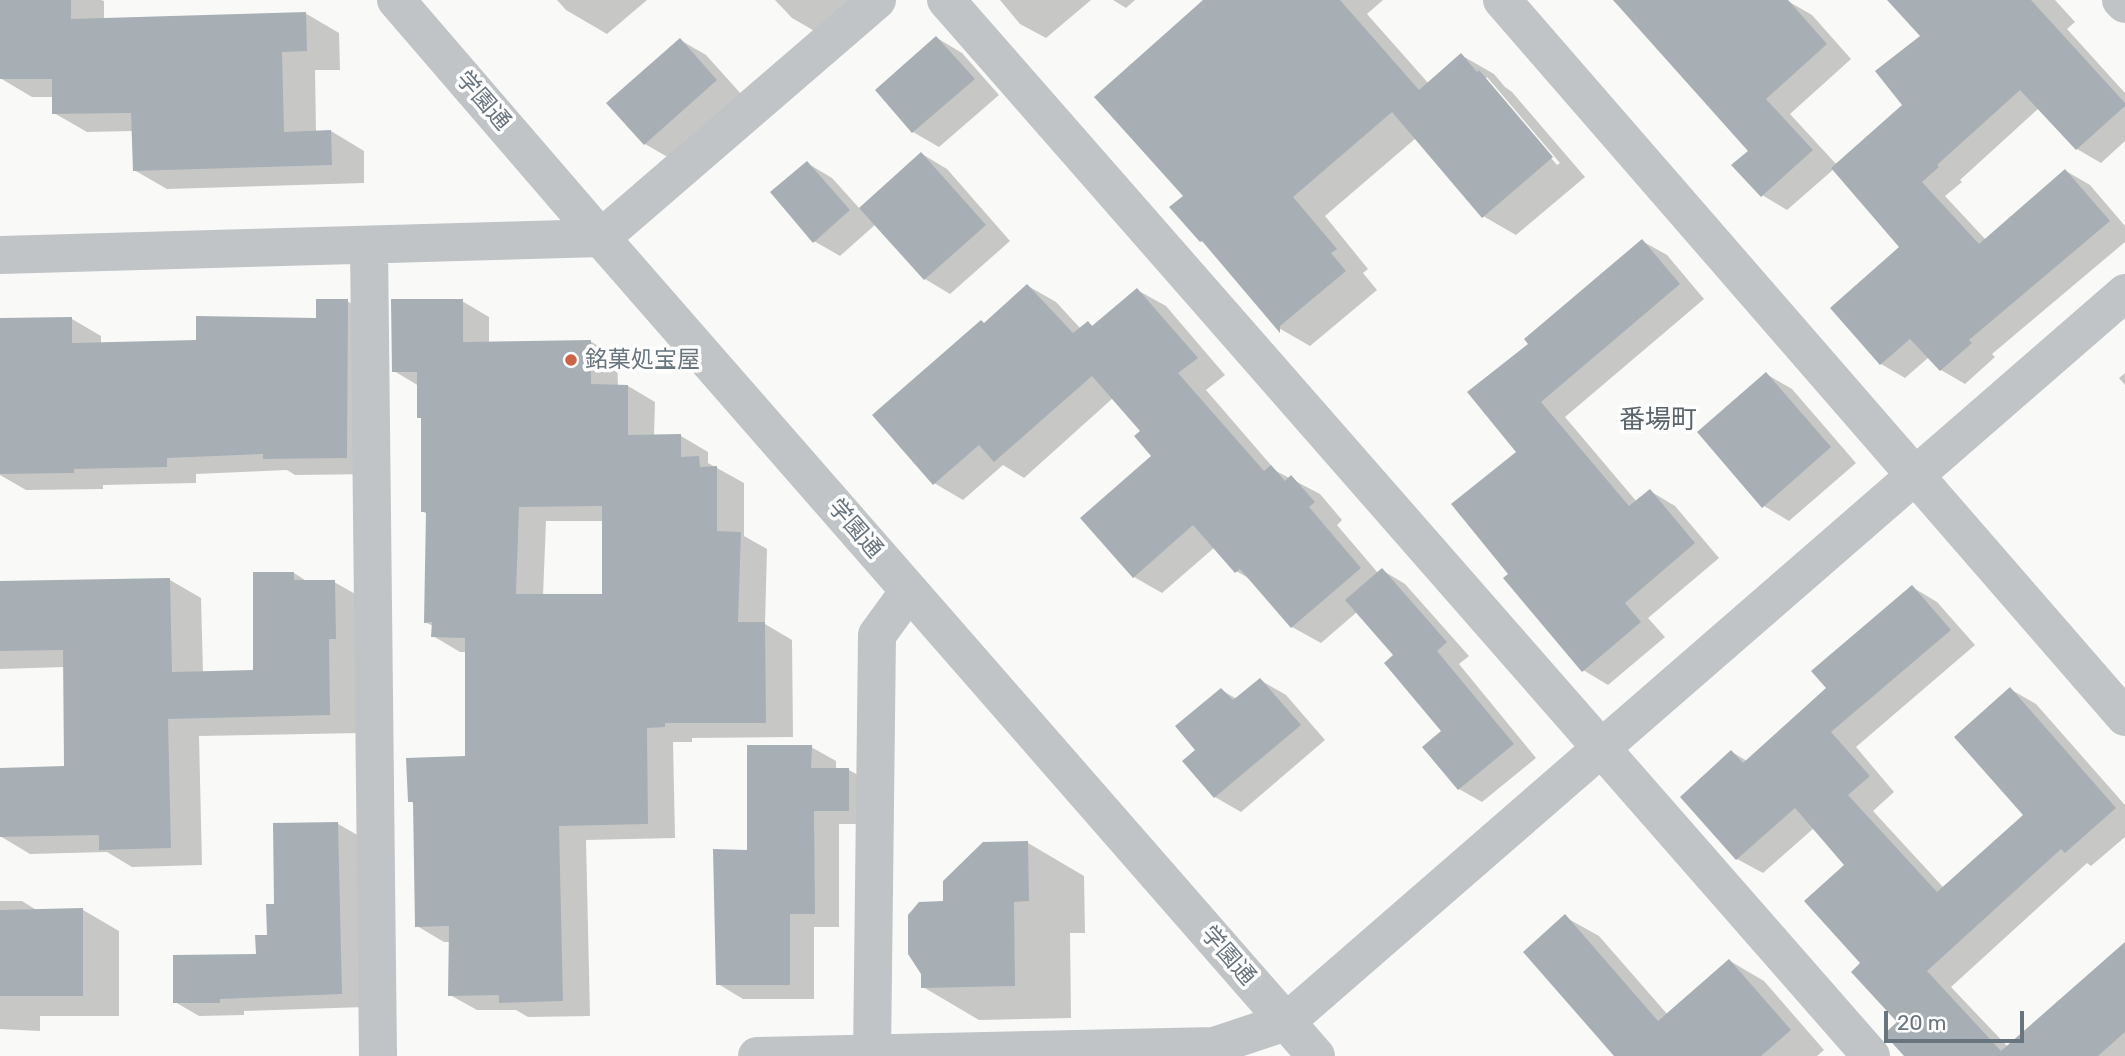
<!DOCTYPE html>
<html>
<head>
<meta charset="utf-8">
<style>
	body { margin:0 }
	#map { position:relative; width:2125px; height:1056px; overflow:hidden; background:#f9faf8; font-family:Rubik,sans-serif }
	canvas { display:block }
	.scale { position:absolute; left:1884px; top:1011px; width:140px; height:32px; box-sizing:border-box; border:4px solid #68757f; border-top:0; padding-left:9px; font-size:21px; line-height:24px; white-space:nowrap; color:#68757f; -webkit-text-stroke:5px #fff; paint-order:stroke }
</style>
</head>
<body>
<div id="map">
<canvas width="2125" height="1056"></canvas>
<div class="scale">20 m</div>
</div>
<script>
const c = document.querySelector('canvas').getContext('2d');
c.lineJoin = 'round';
function paint(path, color) { c.fillStyle = color; c.fill(path, 'evenodd'); }
const toPath = rows => new Path2D(rows.map(r => 'M' + r).join(''));
function stroke(path, color, width, dash) { c.strokeStyle = color; c.lineWidth = width; c.lineCap = dash ? 'butt' : 'round'; c.setLineDash(dash || []); c.stroke(path); }
function write(font, color, halo, rows, align = 'center') {
  c.font = font + ' Rubik,"Noto Sans JP",sans-serif'; c.lineWidth = 7; c.setLineDash([]); c.textBaseline = 'middle'; c.strokeStyle = halo; c.fillStyle = color; for (const [text, x, y, turn = 0] of rows) {
    c.save(); c.translate(x, y); c.rotate((+turn || 0) * Math.PI / 180); c.textAlign = isNaN(turn) ? turn : align; if (halo) c.strokeText(text, 0, 0); c.fillText(text, 0, 0); c.restore();
  }
}
paint(toPath([
	[0,0,101,0,104,1,104,20,305,13,339,33,340,70,315,70,316,132,331,131,364,151,364,183,167,189,134,170,133,131,87,132,54,113,54,97,32,97,0,78],
	[557,0,647,0,607,34,566,10],
	[775,0,853,0,818,33,792,18],
	[1000,0,1091,0,1046,38,1020,24],
	[1113,0,1135,0,1126,8],
	[1205,0,1383,0,1367,14,1429,84,1461,55,1494,74,1505,87,1512,92,1585,177,1516,235,1483,216,1416,138,1325,216,1368,269,1363,273,1377,290,1310,346,1277,327,1207,244,1201,241,1185,196],
	[1487,77,1560,163,1557,165,1485,80],
	[1614,0,1786,0,1812,15,1851,59,1790,114,1837,165,1905,105,1922,36,1892,0,2055,0,2075,22,2067,29,2125,93,2125,141,2101,163,2077,149,2039,108,1960,180,1962,182,1945,196,1986,240,2066,171,2090,185,2125,226,2125,242,1992,354,1995,357,1965,384,1941,370,1929,357,1905,378,1881,364,1832,308,1902,247,1834,169,1787,210,1762,195,1750,151],
	[937,38,962,53,999,95,939,147,913,132],
	[680,40,706,55,742,95,671,159,645,144,609,103],
	[922,154,947,169,1010,241,950,294,925,279,876,224,840,256,814,241,807,163,832,178,860,209],
	[1642,241,1667,255,1704,299,1565,417,1637,502,1650,491,1675,506,1719,558,1648,618,1665,637,1608,685,1583,670,1510,574,1518,452,1531,344],
	[1028,286,1056,302,1081,329,1088,323,1094,327,1137,290,1166,306,1225,375,1206,390,1276,471,1320,494,1342,520,1337,525,1378,573,1382,570,1405,584,1469,656,1459,664,1536,758,1482,802,1459,789,1444,732,1396,655,1357,612,1321,643,1292,627,1252,580,1236,571,1215,547,1162,593,1134,577,1154,456,1142,431,1113,398,1024,478,1003,465,963,500,934,483,985,324],
	[347,301,377,318,376,474,295,475,287,470,196,474,196,483,103,485,103,489,26,490,0,475,0,320,72,319,101,336,101,344,198,342,318,320],
	[462,301,489,317,489,344,590,341,617,357,618,386,628,386,655,402,654,436,681,436,708,452,708,463,744,483,744,536,767,549,765,624,792,640,793,737,692,738,692,742,673,742,675,838,586,840,590,1016,528,1017,516,1010,477,1010,450,995,450,942,444,942,417,926,415,804,410,801,467,757,466,652,460,652,433,636,433,626,425,622,427,514,422,511,423,419,419,386,394,371],
	[546,521,603,521,603,596,543,596],
	[2125,373,2125,385,2119,378],
	[1766,374,1792,389,1856,463,1789,521,1764,506],
	[294,573,308,582,334,582,366,600,361,733,199,736,202,865,132,867,107,852,30,854,0,836,0,770,66,768,65,667,0,669,0,583,170,580,201,598,203,673,255,672],
	[1912,587,1937,602,1975,645,1856,747,1894,792,1873,811,1944,888,2025,815,2010,689,2036,704,2125,805,2125,837,2091,866,2087,863,1951,987,2008,1047,2125,944,2125,1056,1907,1056,1900,1022,1863,963,1847,865,1814,828,1763,873,1737,859,1732,752,1747,761,1828,688],
	[1260,680,1286,695,1325,740,1241,812,1215,797,1185,761,1198,750,1221,690,1237,699],
	[811,747,836,761,836,770,849,770,874,784,873,824,839,824,839,927,814,927,814,999,743,999,718,984,749,851],
	[338,824,361,837,365,1007,244,1011,244,1015,199,1016,175,1002,257,955,269,937,275,905],
	[1028,843,1084,876,1085,933,1070,933,1071,1018,979,1020,923,987],
	[0,901,22,901,38,911,83,910,119,931,119,1016,40,1016,40,1031,0,1029],
	[1565,917,1599,936,1668,1015,1730,961,1764,981,1824,1050,1817,1056,1616,1056]
]), '#0003');
paint(toPath([
	[0,0,71,0,71,19,306,12,307,51,282,52,284,132,331,130,332,165,133,171,131,113,52,114,52,79,0,79],
	[1203,0,1340,0,1419,90,1461,53,1477,72,1479,70,1553,157,1482,218,1392,112,1293,197,1337,249,1331,253,1346,271,1280,326,1280,333,1202,241,1200,242,1169,207,1183,196,1094,97],
	[1613,0,1788,0,1827,44,1766,99,1813,150,1761,197,1731,165,1748,151],
	[1887,0,2031,0,2125,103,2125,106,2076,150,2020,90,1937,165,1939,167,1922,182,1979,244,2065,169,2110,221,1969,340,1972,343,1940,371,1910,339,1880,365,1830,308,1899,247,1831,168,1902,105,1875,71,1920,36],
	[936,36,975,79,912,133,875,90],
	[680,38,717,80,644,145,606,103],
	[921,152,986,225,924,280,859,208],
	[807,161,850,210,813,243,770,192],
	[1642,239,1680,284,1541,402,1629,506,1650,489,1695,543,1625,603,1641,622,1582,672,1503,578,1508,574,1451,504,1516,452,1467,392,1528,344,1524,339],
	[1027,284,1073,333,1088,321,1092,326,1137,288,1198,358,1178,373,1264,471,1271,465,1285,481,1291,475,1315,502,1309,507,1361,568,1291,628,1240,569,1235,573,1193,525,1133,578,1080,518,1151,456,1134,436,1140,431,1092,376,994,462,979,445,933,485,872,415,981,320,984,323],
	[316,299,348,299,347,458,263,459,263,454,167,458,167,467,74,469,74,473,0,474,0,318,72,317,72,343,196,340,196,316,316,318],
	[391,299,463,299,463,342,591,340,591,384,628,385,628,435,681,434,681,457,699,456,700,467,717,466,717,531,741,532,738,622,765,622,766,723,665,723,665,727,647,728,648,824,559,826,563,1001,499,1003,499,995,448,996,449,926,415,927,413,802,408,802,406,758,465,756,465,638,431,637,432,622,424,623,426,512,421,512,421,418,417,418,417,372,392,372],
	[602,506,602,594,516,594,519,507],
	[1766,372,1831,447,1762,508,1697,432],
	[1382,568,1447,642,1437,651,1514,744,1458,790,1422,747,1441,731,1384,663,1393,655,1345,600],
	[253,572,294,572,294,580,335,580,336,639,329,639,330,715,168,719,171,848,99,850,99,835,0,837,0,768,64,766,63,650,0,651,0,581,170,578,172,672,253,670],
	[1912,585,1951,630,1831,732,1870,776,1848,795,1937,892,2023,815,1954,737,2010,687,2116,808,2065,853,2061,849,1927,971,2001,1051,2125,942,2125,1032,2098,1056,1904,1056,1884,1034,1897,1022,1851,972,1860,963,1804,901,1844,865,1795,808,1736,860,1680,797,1731,750,1743,763,1826,688,1811,671],
	[1260,678,1301,725,1214,798,1182,761,1195,750,1175,726,1221,688,1233,700],
	[747,745,812,745,811,768,849,768,849,811,814,811,815,914,790,914,790,985,716,985,713,849,747,850],
	[338,822,342,994,220,999,220,1003,173,1003,173,955,256,954,255,935,267,935,266,904,274,904,273,823],
	[1028,841,1029,901,1014,902,1015,986,921,988,921,974,908,954,908,915,919,902,943,901,943,881,983,842],
	[83,908,83,996,0,996,0,910],
	[1565,914,1658,1021,1729,959,1791,1030,1761,1056,1614,1056,1523,952]
]), '#a7aeb4');
stroke(toPath([
	[946,0,1871,1056],
	[1502,0,2125,717],
	[2121,0,2125,4],
	[369,245,378,1056],
	[0,255,601,238,877,0],
	[872,1056,877,635,909,591]
]), '#c0c4c7', 38);
stroke(toPath([
	[396,0,601,238,1316,1056],
	[757,1056,1214,1046,1286,1022,2125,293]
]), '#c0c4c7', 38);
for (const [x, y, r, color] of [
	[571,360,7,"#ce6443"]
]) { const dot = new Path2D(); dot.arc(x, y, r, 0, 2 * Math.PI); c.fillStyle = color; c.fill(dot); stroke(dot, '#fff', 2.5); }
write('23px', '#68757f', '#fff', [
	["学園通",483,101,49],
	["学園通",855,529,49],
	["学園通",1228,956,49]
]);
write('23px', '#68757f', '#fff', [
	["銘菓処宝屋",585,360]
], 'left');
write('26px', '#59636b', '#fff', [
	["番場町",1658,420]
]);
</script>
</body>
</html>
